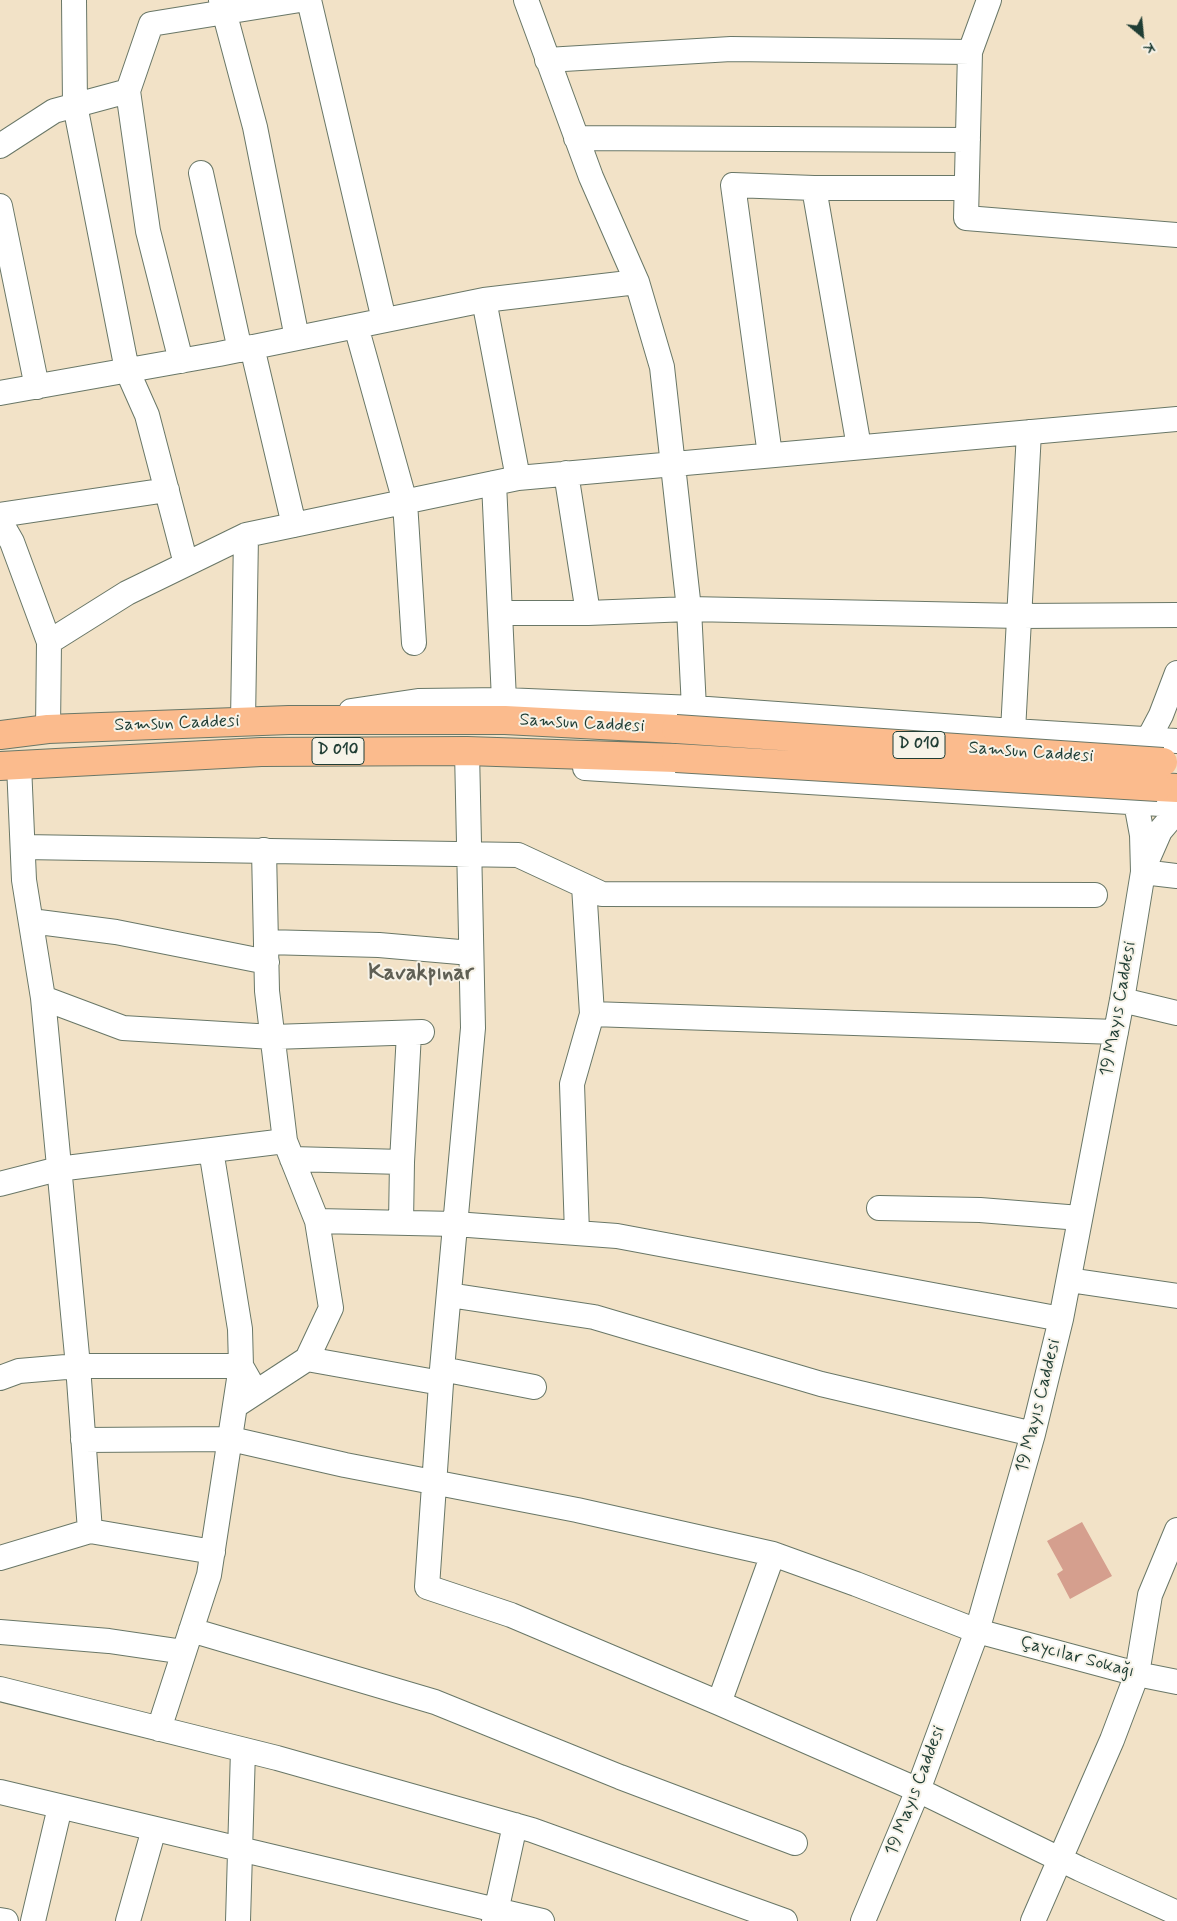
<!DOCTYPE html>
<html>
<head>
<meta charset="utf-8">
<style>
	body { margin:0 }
	#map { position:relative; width:1177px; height:1921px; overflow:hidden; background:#f2e2c7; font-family:Mynerve,sans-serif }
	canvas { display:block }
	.north { position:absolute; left:1117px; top:10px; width:50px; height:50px; -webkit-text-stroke:4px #f7f3e8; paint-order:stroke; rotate:152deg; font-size:14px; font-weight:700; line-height:20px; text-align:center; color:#1f3d34 }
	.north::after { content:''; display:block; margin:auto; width:18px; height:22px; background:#1f3d34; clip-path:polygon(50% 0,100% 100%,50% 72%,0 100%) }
</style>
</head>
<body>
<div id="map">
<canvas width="1177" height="1921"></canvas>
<div class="north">K</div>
</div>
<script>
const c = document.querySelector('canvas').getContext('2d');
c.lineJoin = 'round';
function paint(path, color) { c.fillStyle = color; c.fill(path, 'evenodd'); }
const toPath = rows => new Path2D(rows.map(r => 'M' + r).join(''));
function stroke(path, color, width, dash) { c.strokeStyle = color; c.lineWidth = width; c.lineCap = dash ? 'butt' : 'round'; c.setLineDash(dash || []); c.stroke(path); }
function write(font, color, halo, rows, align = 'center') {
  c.font = font + ' Mynerve,sans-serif'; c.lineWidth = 4; c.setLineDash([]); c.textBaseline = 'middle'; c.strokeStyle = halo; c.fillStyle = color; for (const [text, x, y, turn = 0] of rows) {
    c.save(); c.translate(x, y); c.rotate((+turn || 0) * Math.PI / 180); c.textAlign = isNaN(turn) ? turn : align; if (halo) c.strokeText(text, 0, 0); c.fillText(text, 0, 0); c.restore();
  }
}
paint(toPath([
	[1082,1522,1112,1576,1070,1599,1057,1574,1063,1570,1047,1541]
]), '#d59f8e');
const minor = toPath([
	[74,0,75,105,127,370,147,415,186,564],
	[221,0,255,127,297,338],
	[309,0,384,320],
	[526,0,591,177,637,282,662,367,689,609,694,708],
	[970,52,989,0],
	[547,60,731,49,970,52,966,218,1177,235],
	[576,138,968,140],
	[0,146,54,111,128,91],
	[201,173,240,350],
	[0,206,37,387],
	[484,300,518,478],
	[356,326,405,502,414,643],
	[252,347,294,525],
	[181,361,148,231,128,91,151,24,300,0],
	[0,393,219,354,484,300,637,282],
	[859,447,814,188,966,188],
	[770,455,733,185,814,188],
	[566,473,588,613],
	[494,483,504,700],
	[0,515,167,490],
	[0,521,12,542,49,642,48,729],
	[500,613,588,613,689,609,1020,616,1177,615],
	[49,642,127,593,246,535,518,478,1177,419],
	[351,711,418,701,504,700,694,708,1013,731,1177,741],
	[243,721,246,535],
	[1013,731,1029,432],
	[467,751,473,1028,442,1369,427,1587,511,1615,719,1703,918,1790,1080,1869,1177,1913],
	[19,765,24,880,43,998,78,1366,90,1531],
	[585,768,1177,805],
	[23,847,518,855,602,894,1095,895],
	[1146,863,1160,831,1177,811],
	[1143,872,1177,876],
	[31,921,116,932,267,962],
	[266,942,379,945,471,953],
	[43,998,123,1028,273,1037,422,1032],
	[1122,1000,1177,1013],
	[592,1014,1116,1032],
	[211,1150,240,1329,241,1366,249,1380],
	[292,1159,402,1162],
	[0,1184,58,1169,285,1141],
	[879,1208,980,1210,1080,1218],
	[317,1221,455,1224,617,1236,1061,1319],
	[401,1223,402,1162,409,1033],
	[577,1233,572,1084,592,1014,584,886],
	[1069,1280,1177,1296],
	[449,1295,594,1317,821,1384,1033,1434],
	[307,1359,441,1383],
	[442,1369,534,1387],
	[0,1378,19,1371,78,1366,241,1366,209,1575,159,1729],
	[235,1406,307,1359,331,1308,317,1221,285,1141,267,991,264,850],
	[83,1440,231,1439,345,1465,577,1510,773,1554,856,1584,977,1631,1137,1674,1177,1682],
	[0,1558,90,1531,213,1552],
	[191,1630,435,1702,620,1777,795,1843],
	[0,1632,109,1641,184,1652],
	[0,1689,277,1758,532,1830,785,1921],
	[719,1703,773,1554],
	[0,1792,542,1921],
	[0,1920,6,1921],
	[33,1921,60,1807],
	[128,1921,154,1829],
	[238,1921,243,1750],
	[494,1921,515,1825],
	[863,1921,918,1790,977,1631,1033,1434,1061,1319,1122,1000,1143,872,1142,835,1134,792,1136,774,1141,753,1161,715,1177,673],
	[1033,1921,1112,1740,1137,1674,1150,1595,1177,1530]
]);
const highway = toPath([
	[0,735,48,729,289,720,505,720,676,729],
	[0,766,261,752,467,751,676,758],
	[1158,787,1177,788]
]);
stroke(minor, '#697767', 26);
stroke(highway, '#697767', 30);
stroke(minor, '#fff', 24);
stroke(highway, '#fbbb8d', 28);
const highwayBridge = toPath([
	[676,729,1163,762],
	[676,758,1158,787]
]);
stroke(highwayBridge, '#697767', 30, []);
stroke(highwayBridge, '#fbbb8d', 28);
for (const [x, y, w] of [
	[919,745,52],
	[338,751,52]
]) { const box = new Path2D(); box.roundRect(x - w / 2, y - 13.5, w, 27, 4); c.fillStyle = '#f7f3e8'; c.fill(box); stroke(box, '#1f3d34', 1); }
write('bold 16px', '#1f3d34', null, [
	["D 010",919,745],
	["D 010",338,751]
]);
write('18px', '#1f3d34', '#f7f3e8', [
	["Samsun Caddesi",177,724,-2],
	["Samsun Caddesi",582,724,3],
	["Samsun Caddesi",1031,753,4],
	["19 Mayıs Caddesi",1119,1009,-80],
	["19 Mayıs Caddesi",1039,1406,-76],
	["Çaycılar Sokağı",1077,1658,15],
	["19 Mayıs Caddesi",916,1791,-69]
]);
write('bold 22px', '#5f5f54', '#f7f3e8', [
	["Kavakpınar",421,974]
]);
</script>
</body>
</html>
